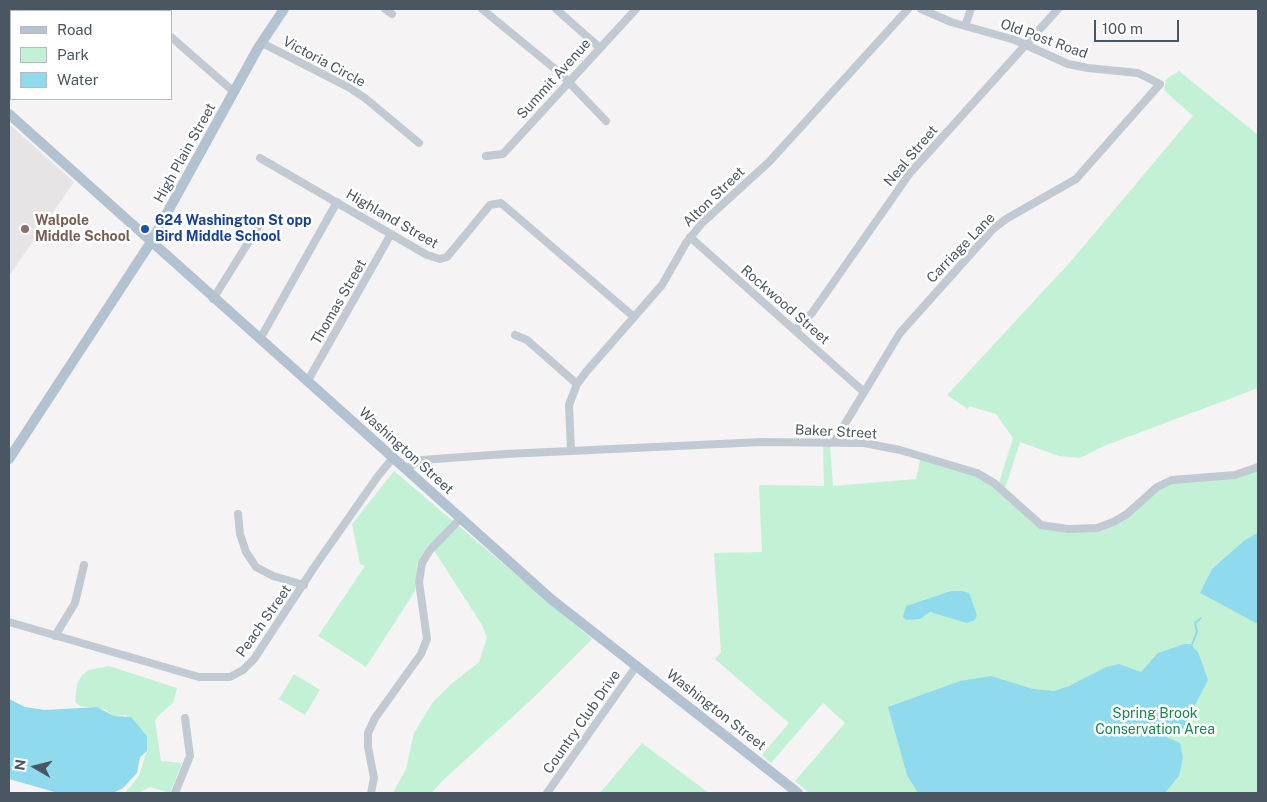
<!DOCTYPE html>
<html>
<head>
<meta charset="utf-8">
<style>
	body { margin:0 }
	#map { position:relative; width:1267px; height:802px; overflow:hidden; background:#f5f3f3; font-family:"Public Sans",sans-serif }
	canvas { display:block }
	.frame { position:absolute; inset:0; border:10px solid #4a5661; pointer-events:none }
	.legend { position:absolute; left:10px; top:10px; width:162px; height:90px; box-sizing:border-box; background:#fff; border:1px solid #b7bbc0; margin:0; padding:6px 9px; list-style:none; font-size:15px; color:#4a5661 }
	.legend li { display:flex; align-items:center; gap:10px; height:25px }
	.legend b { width:25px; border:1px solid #b7bbc0 }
	.north { position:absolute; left:10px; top:742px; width:50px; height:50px; -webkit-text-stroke:4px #fff; paint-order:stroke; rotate:278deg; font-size:14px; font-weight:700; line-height:20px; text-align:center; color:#4a5661 }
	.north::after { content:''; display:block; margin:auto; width:18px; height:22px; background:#4a5661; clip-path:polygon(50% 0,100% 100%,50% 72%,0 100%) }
	.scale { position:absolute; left:1094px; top:20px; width:85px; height:22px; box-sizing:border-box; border:2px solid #4a5661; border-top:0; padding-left:6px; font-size:15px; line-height:18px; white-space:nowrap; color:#4a5661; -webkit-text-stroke:4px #fff; paint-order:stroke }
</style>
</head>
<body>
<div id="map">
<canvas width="1267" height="802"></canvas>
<div class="frame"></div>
<ul class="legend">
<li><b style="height:6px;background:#b3c2d1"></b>Road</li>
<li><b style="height:14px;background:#c3f1d5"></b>Park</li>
<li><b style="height:14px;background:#90daee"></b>Water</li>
</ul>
<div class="north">N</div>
<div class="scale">100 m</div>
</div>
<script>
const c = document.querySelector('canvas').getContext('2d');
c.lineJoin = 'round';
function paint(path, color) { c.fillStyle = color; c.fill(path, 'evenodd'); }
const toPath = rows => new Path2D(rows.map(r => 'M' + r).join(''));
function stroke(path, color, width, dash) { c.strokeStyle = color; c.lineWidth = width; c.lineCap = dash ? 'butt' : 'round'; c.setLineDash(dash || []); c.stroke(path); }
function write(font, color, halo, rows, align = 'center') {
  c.font = font + ' "Public Sans",sans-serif'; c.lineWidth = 5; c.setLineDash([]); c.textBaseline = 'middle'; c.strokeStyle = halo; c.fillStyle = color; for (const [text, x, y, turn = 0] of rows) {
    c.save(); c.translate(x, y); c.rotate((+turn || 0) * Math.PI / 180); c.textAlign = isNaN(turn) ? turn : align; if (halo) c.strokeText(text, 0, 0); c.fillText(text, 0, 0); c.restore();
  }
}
paint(toPath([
	[9,124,74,182,9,276]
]), '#e6e4e5');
paint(toPath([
	[1179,71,1258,135,1258,388,1104,446,1080,458,1059,456,1020,442,1005,489,999,483,1013,438,996,414,969,406,968,409,947,395,1072,260,1193,116,1164,90,1166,79],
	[823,444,830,445,833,486,916,479,921,456,977,473,1041,525,1105,525,1164,483,1213,477,1258,467,1258,793,809,793,795,781,845,723,823,703,771,763,762,755,789,723,715,659,721,652,714,553,762,552,759,485,824,486],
	[394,471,592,639,531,700,441,782,432,793,393,793,406,769,414,733,433,702,449,686,479,662,487,638,482,625,435,552,428,545,417,564,415,591,366,667,318,636,365,566,360,564,352,524],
	[109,666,177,688,173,703,158,716,155,721,161,761,182,763,170,793,150,787,138,793,125,793,139,776,147,750,147,736,126,715,114,716,104,709,80,706,75,702,77,684,82,675,89,670],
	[294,674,320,690,305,715,279,699],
	[642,743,709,793,600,793]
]), '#c3f1d5');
paint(toPath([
	[1258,533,1258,624,1200,593,1212,569,1245,540],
	[951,591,962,591,969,593,977,615,975,620,967,623,930,612,920,619,906,620,903,617,906,606],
	[1184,644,1190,644,1198,652,1208,680,1181,732,1168,727,1163,733,1164,736,1180,743,1183,758,1179,776,1165,793,918,793,907,775,888,707,960,681,991,676,1033,689,1054,691,1069,686,1106,667,1119,664,1141,672,1158,653],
	[9,699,25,707,45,710,97,707,114,716,131,717,147,736,147,751,140,757,137,773,123,788,113,793,58,793,9,779]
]), '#90daee');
stroke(toPath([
	[1191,647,1197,632,1195,623,1201,618]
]), '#90daee', 2);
stroke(toPath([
	[138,9,141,11],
	[385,9,392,14],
	[482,9,560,73,606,121],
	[556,9,599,47],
	[965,26,971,9],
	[171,37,234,92],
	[262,43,348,87,365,98,419,143],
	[486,156,503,154,636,9],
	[260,158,427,255,440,259,447,257,490,205,501,203,634,317],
	[690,237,864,392],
	[213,299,258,227],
	[796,329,812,313,910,173,1058,9],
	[515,335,527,340,577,384],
	[260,339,337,202],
	[307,382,391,234],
	[834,442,900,333,993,229,1006,219,1076,179,1160,84,1138,73,1088,68,1068,64,1015,40,951,22,921,9],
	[571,451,569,405,577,384,586,372,662,285,686,243,702,223,769,162,908,9],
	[405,469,421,460,506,454,762,442,864,443,900,450,977,473,994,483,1041,525,1068,529,1097,528,1113,522,1127,514,1157,487,1172,480,1235,475,1258,467],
	[238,514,240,534,246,552,256,567,273,576,304,585],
	[9,622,199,677,230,677,243,670,254,659,315,566,378,476,393,458],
	[55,636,75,603,84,565],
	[175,793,190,756,185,718],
	[371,793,374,778,368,747,368,733,375,718,421,654,427,639,419,582,422,563,430,550,461,518],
	[547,793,637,665]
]), '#c1cad2', 8);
stroke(toPath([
	[9,114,551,599,798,793],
	[9,459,151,242,258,48,284,9]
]), '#b3c2d1', 10);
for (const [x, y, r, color] of [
	[25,229,5,"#8d6e63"],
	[145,229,5,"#1a4fb4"]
]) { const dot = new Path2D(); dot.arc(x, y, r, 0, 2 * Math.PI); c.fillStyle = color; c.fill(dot); stroke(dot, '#fff', 2); }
write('14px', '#4a5661', '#fff', [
	["Old Post Road",1044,39,20],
	["Victoria Circle",324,62,28],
	["Summit Avenue",554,79,-48],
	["High Plain Street",185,153,-61],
	["Neal Street",911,156,-50],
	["Alton Street",714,197,-44],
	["Highland Street",392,219,30],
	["Carriage Lane",961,248,-46],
	["Thomas Street",339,302,-60],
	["Rockwood Street",785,305,41],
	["Baker Street",836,432,3],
	["Washington Street",406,451,42],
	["Peach Street",264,621,-55],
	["Washington Street",716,710,38],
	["Country Club Drive",582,722,-55]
]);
write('bold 14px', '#785e54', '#fff', [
	["Walpole",35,221],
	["Middle School",35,237]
], 'left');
write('bold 14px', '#164399', '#fff', [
	["624 Washington St opp",155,221],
	["Bird Middle School",155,237]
], 'left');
write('14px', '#17864f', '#fff', [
	["Spring Brook",1155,714],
	["Conservation Area",1155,730]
]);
</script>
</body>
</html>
